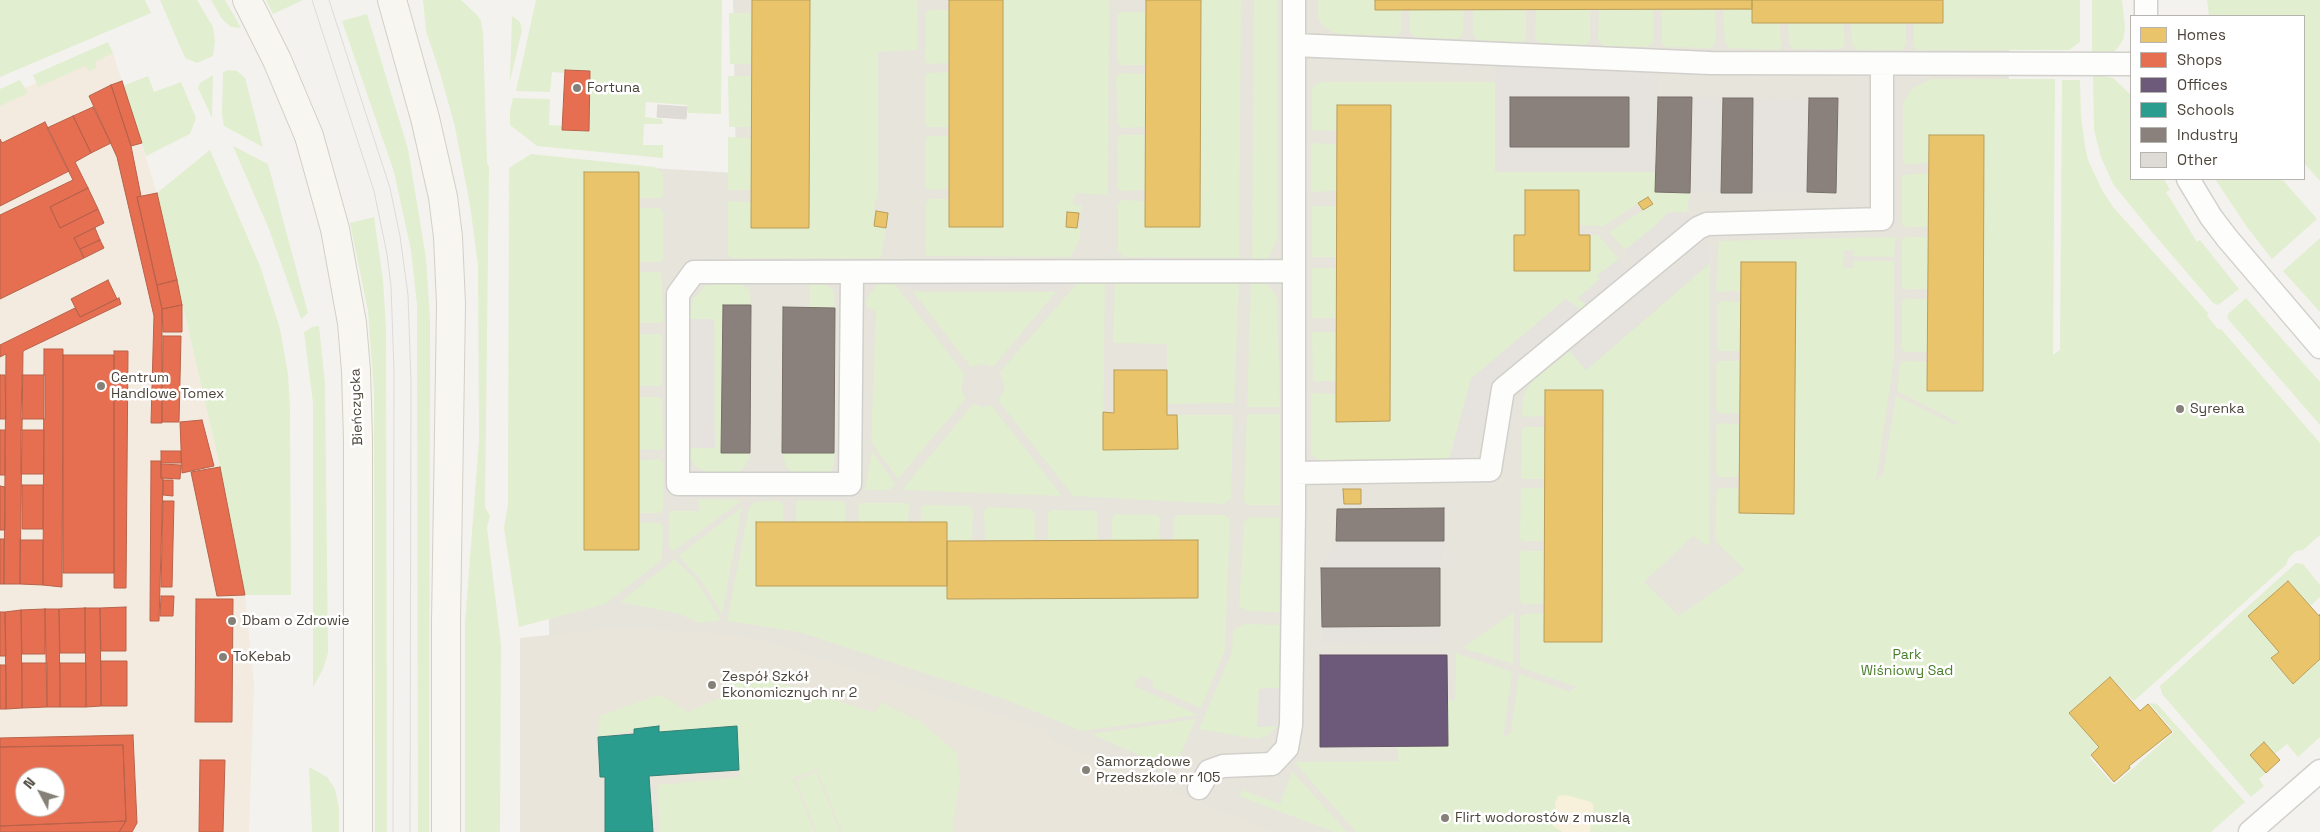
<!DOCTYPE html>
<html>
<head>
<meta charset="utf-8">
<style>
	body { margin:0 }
	#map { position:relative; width:2320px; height:832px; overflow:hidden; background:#f4f2ee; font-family:"Space Grotesk",sans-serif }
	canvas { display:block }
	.legend { position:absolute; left:2130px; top:15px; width:175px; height:165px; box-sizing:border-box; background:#fff; border:1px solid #b7b4b0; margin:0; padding:6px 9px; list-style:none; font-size:15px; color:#4b4439 }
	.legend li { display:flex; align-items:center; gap:10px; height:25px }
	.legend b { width:25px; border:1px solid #b7b4b0 }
	.north { position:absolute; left:15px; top:767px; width:50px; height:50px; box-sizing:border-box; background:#fff; border:1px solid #b7b4b0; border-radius:50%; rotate:310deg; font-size:14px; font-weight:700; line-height:20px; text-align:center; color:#4b4439 }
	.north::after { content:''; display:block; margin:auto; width:18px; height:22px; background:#868178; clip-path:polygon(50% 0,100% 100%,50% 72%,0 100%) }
</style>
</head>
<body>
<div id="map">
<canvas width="2320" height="832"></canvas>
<ul class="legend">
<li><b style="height:14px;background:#e9c46a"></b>Homes</li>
<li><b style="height:14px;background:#e76f51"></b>Shops</li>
<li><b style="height:14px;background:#6d597a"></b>Offices</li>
<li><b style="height:14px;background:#2a9d8f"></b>Schools</li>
<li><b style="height:14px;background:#8a817c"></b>Industry</li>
<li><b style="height:14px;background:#dedbd6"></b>Other</li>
</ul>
<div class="north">N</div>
</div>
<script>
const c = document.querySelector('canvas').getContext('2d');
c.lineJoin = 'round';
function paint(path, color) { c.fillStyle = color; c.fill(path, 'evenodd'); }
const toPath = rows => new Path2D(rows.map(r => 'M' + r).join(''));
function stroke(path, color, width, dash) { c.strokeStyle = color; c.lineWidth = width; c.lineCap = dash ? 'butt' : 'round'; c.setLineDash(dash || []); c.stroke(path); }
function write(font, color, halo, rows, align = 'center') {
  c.font = font + ' "Space Grotesk",sans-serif'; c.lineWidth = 5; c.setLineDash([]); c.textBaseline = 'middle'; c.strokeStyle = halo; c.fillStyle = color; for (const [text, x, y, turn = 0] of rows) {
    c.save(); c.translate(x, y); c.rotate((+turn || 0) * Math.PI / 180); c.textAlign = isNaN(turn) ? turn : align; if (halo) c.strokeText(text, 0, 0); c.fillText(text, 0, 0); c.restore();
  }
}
paint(toPath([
	[733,0,2000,0,2009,50,2007,390,1367,832,552,832,549,621,568,163,736,173]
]), '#e7e4dc');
paint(toPath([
	[112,50,157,193,220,467,245,595,254,685,249,832,0,832,0,99],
	[25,777,55,777,55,807,25,807]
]), '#f3ebdf');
paint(toPath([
	[1495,64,1658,68,1658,97,1838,98,1836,193,1655,192,1495,172],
	[1444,508,1444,541,1440,568,1440,643,1322,642,1321,568,1336,541,1337,509]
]), '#e6e2de');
paint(toPath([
	[620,627,731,635,757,639,1050,731,1050,740,1273,832,520,832,520,638]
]), '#eae5da');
paint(toPath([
	[0,0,145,0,151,13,0,77],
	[160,0,197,0,213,27,215,41,213,56,197,63,185,58],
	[211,0,225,0,241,28,231,27,222,19],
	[266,0,303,0,273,14],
	[423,0,461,0,477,15,481,21,483,33,487,162,489,167,485,507,490,516,487,527,501,645,500,832,465,832,465,623,479,441,478,265,470,205,455,127,440,73,426,31],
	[536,0,722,0,721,114,688,113,687,105,646,102,645,117,662,119,663,124,644,124,643,145,663,145,663,158,537,146,510,125,510,111,513,98,550,99,549,125,563,126,563,130,588,131,590,71,565,70,564,73,552,72,550,92,516,91],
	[810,0,918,0,917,50,878,52,878,194,874,210,876,211,874,226,886,228,881,258,732,258,728,254,728,201,751,202,751,228,809,228],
	[1003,0,1109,0,1108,195,1075,193,1073,204,1082,206,1082,209,1079,213,1067,212,1066,227,1081,229,1079,241,1070,257,928,256,925,254,926,203,929,199,949,199,949,227,1003,227],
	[1201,0,1241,0,1239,258,1124,257,1118,251,1118,204,1121,200,1145,201,1145,227,1200,227],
	[1254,0,1277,0,1277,240,1270,256,1265,261,1252,263],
	[1318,0,1375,0,1375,9,1401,10,1401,32,1396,36,1340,34,1332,32,1321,24,1318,17],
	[1943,0,2080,0,2080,42,2069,50,1917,50,1913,45,1914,23],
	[2092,0,2122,0,2125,28,2123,40,2116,50,2111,53,2092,57],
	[2207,0,2320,0,2320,181,2304,163,2304,16,2209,16],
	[1464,9,1463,35,1458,39,1415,37,1410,32,1409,10],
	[1526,9,1526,39,1523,42,1477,40,1473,35,1473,10],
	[1536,9,1590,9,1590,41,1584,46,1540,43,1535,38],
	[1599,9,1653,9,1653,43,1648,47,1604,46,1598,40],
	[1662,9,1715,9,1716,43,1710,48,1666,47,1662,43],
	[1723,9,1752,9,1753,23,1780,23,1781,46,1778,50,1729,48,1725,43],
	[929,10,949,10,949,63,928,64,925,61,926,13],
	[1122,12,1146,12,1145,65,1121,65,1117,61,1117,15],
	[729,13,752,13,752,64,730,64],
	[367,14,408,149,426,258,430,320,429,832,418,832,417,305,411,250,394,172,342,21],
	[512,16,520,22,522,30,510,81],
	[1788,23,1844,23,1845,45,1841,49,1794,49,1789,45],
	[1851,23,1906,23,1906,45,1902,50,1858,50,1852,45],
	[108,42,113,53,95,62,97,68,89,71,85,66,38,87,33,75],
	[228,70,237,71,245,78,263,147,224,126,222,115,223,72],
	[949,72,949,127,928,127,925,124,925,76,928,73],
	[1121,73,1146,74,1145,127,1121,128,1118,124,1116,77],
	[2093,74,2113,78,2131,95,2131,179,2164,179,2170,190,2166,192,2197,242,2200,240,2239,289,2218,305,2213,303,2152,232,2113,184,2101,157,2094,130],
	[213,75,212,118,198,88,200,83],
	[148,76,154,92,181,82,196,118,190,134,146,156,123,86],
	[728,76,752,76,751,127,729,127],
	[1931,79,2055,79,2053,355,2060,350,2062,80,2080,80,2081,116,2085,146,2088,160,2102,190,2113,207,2208,313,2207,316,2218,329,2221,329,2320,443,2320,535,2303,550,2296,551,2288,559,2286,565,2134,701,2110,677,2069,713,2099,747,2091,755,2090,758,2114,785,2174,732,2149,703,2157,704,2245,802,2211,832,1356,832,1295,763,1296,762,1398,761,1398,746,1447,746,1447,702,1455,700,1456,653,1512,672,1503,738,1511,732,1519,674,1570,692,1577,687,1520,667,1520,616,1524,614,1545,613,1603,390,1546,390,1545,416,1524,417,1522,414,1523,396,1533,380,1570,351,1586,370,1710,263,1709,544,1707,546,1693,536,1644,582,1679,616,1745,570,1715,541,1716,491,1719,488,1739,488,1740,513,1793,513,1741,291,1719,292,1716,290,1719,241,1895,237,1894,257,1854,256,1854,250,1844,250,1843,268,1853,268,1854,261,1894,261,1894,360,1876,480,1883,475,1896,396,1955,425,1959,423,1897,391,1900,364,1904,361,1928,362,1927,391,1983,391,1984,136,1929,135,1928,163,1905,164,1903,162,1903,102,1913,88],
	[20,80,28,93,0,106,0,89],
	[1321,82,1495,82,1495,172,1656,172,1656,192,1690,193,1687,212,1668,212,1659,223,1625,250,1609,232,1653,204,1648,197,1604,226,1579,225,1579,191,1525,190,1525,235,1514,235,1514,271,1590,271,1590,235,1598,235,1619,259,1598,276,1600,279,1578,298,1587,305,1581,310,1566,299,1471,379,1448,464,1321,462,1313,455,1311,451,1311,393,1337,394,1337,422,1390,421,1391,105,1337,105,1337,131,1312,130,1312,90,1315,85],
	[1121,135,1145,135,1145,190,1121,191,1118,188,1117,138],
	[928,136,949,136,949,189,928,190,925,187,925,139],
	[728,137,751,138,751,190,728,190],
	[1311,143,1337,144,1337,191,1311,192],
	[233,146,268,164,308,313,301,319,269,229],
	[210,150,260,266,280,329,288,374,290,410,291,595,245,595,220,467,157,193],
	[531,154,655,167,663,173,663,196,660,198,639,198,639,172,584,173,584,550,639,550,639,522,660,523,663,526,662,560,605,604,519,627,504,528,508,504,509,168],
	[1928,173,1928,227,1906,227,1902,225,1902,177,1905,175],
	[2215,179,2282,179,2317,219,2272,259,2247,227],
	[1312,206,1337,206,1337,257,1312,257],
	[639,208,659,208,663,211,663,259,660,262,639,262],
	[374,217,383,280,386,329,387,832,375,832,374,393,368,311,350,223],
	[1905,237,1928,237,1928,289,1905,289,1902,286,1902,239],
	[2320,238,2320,312,2283,271],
	[1312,268,1337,268,1337,318,1312,318],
	[639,272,660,272,662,274,663,321,661,323,639,323],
	[891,279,965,375,961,389,966,398,898,479,871,442,876,310,867,308,866,301,876,285],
	[738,280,749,290,751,305,723,305,749,459,740,473,708,473,696,467,688,455,688,448,715,448,686,319,688,311,694,298,705,286,713,282],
	[1115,280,1239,282,1234,403,1167,404,1167,344,1113,343],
	[801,281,824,282,833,291,835,308,810,307,810,285,795,285],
	[1079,281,1105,282,1103,450,1177,449,1177,415,1233,415,1231,499,1223,504,1073,496,998,400,1005,388,1000,372],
	[1251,281,1268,285,1276,295,1277,301,1280,407,1247,407],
	[913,292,1056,292,993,367,983,364,971,367],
	[2246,298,2320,382,2320,425,2227,318,2228,314],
	[1905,299,1928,299,1928,352,1905,352,1902,349,1902,302],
	[1720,301,1741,302,1741,351,1719,351,1717,348,1717,305],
	[319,326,325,383,328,653,323,669,313,687,313,403,304,332,312,327],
	[1312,332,1337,332,1337,381,1313,381],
	[639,334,660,334,662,336,662,384,660,386,639,386],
	[1718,361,1740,361,1740,414,1719,413,1716,410,1716,365],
	[639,397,659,397,662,399,663,447,661,450,639,449],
	[973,404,983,407,991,405,1062,496,902,490],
	[1247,414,1280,414,1280,505,1248,505,1244,501],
	[1719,423,1740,424,1740,477,1719,477,1716,474,1716,426],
	[1525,427,1545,427,1545,479,1523,479,1521,477,1522,429],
	[872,451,895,484,890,490,865,490],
	[782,453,834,453,834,466,830,472,791,473,786,466],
	[660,459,663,462,663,509,660,513,639,513,639,460],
	[1523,488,1545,488,1545,541,1523,541,1520,539,1521,490],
	[699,499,742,500,674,551,669,547,669,511,699,511],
	[798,500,842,501,845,504,845,522,796,522,796,504],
	[779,501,783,504,783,522,756,523,756,586,947,586,947,599,1197,598,1198,541,1173,540,1174,518,1176,515,1225,515,1230,519,1225,650,1201,708,1152,687,1154,681,1140,675,1134,686,1198,715,1082,731,1004,699,799,632,727,621,749,508,754,502],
	[860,503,906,503,909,505,908,522,859,522,858,505],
	[923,505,969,506,973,510,972,541,947,541,946,522,921,522,921,508],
	[742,507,722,614,699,577,678,556],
	[988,507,1031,509,1035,514,1035,541,985,540,984,511],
	[1052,510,1095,511,1098,515,1097,540,1048,540,1048,514],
	[1115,514,1157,515,1160,518,1159,540,1112,540,1112,518],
	[1250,517,1279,518,1279,612,1248,611,1239,606,1244,522],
	[1523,551,1545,551,1545,604,1523,604,1520,601,1520,554],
	[675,559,695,579,721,620,699,623,677,613,620,602],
	[2296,563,2303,564,2320,585,2320,597,2310,606,2288,581,2279,652,2271,658,2293,684,2320,659,2320,737,2298,757,2287,744,2275,754,2264,742,2250,755,2266,773,2259,779,2264,786,2251,797,2162,694,2160,686],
	[1514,612,1513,664,1463,648],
	[1244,624,1280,625,1279,688,1259,689,1257,727,1277,726,1267,736,1257,739,1199,729,1232,652,1233,630],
	[737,671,804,690,875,713,881,702,921,722,957,753,960,779,953,823,954,832,842,832,817,769,793,778,814,832,660,832,657,785,740,777,736,726,659,732,659,726,598,737,599,716,658,695,670,700,688,712,728,694,730,681],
	[1196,719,1174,770,1091,734],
	[309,767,327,777,335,789,339,808,339,832,312,832],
	[1292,771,1347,832,1334,832,1239,796,1242,790,1280,804],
	[816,772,840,832,817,832,796,780]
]), '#e1eecf');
paint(toPath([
	[1566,795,1591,802,1593,805,1594,819,1591,822,1590,832,1562,832,1553,826,1552,821,1556,816,1555,803,1558,796]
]), '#f7f0da');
paint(toPath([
	[1666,214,1690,216,1689,221,1639,267,1625,250,1659,223],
	[1708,239,1710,263,1586,370,1570,351],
	[1619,259,1632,274,1591,308,1578,298,1600,280,1597,276],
	[903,279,1068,279,1058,289,911,289],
	[1566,299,1585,313,1492,389,1477,451,1467,461,1448,464,1471,379],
	[686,319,714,319,715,448,688,448],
	[1279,688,1277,726,1257,727,1259,689]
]), '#e6e3df');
const homes = toPath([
	[752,0,810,0,809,228,751,228,752,0],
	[949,0,1003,0,1003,227,949,227,949,0],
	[1146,0,1201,0,1200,227,1145,227,1146,0],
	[1375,0,1752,0,1752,9,1375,10,1375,0],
	[1752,0,1943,0,1943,23,1752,23,1752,0],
	[1337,105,1391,105,1390,421,1336,422,1337,105],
	[1929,135,1984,135,1983,391,1927,391,1929,135],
	[584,172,639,172,639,550,584,550,584,172],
	[1525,190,1579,190,1579,235,1590,235,1590,271,1514,271,1514,235,1525,235,1525,190],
	[1648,197,1653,204,1643,210,1638,203,1648,197],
	[876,211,888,213,886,228,874,226,876,211],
	[1067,212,1079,213,1077,228,1066,227,1067,212],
	[1741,262,1796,262,1794,514,1739,513,1741,262],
	[1114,370,1167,370,1167,415,1177,415,1178,449,1103,450,1103,412,1114,413,1114,370],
	[1545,390,1603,390,1602,642,1544,642,1545,390],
	[1343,489,1361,489,1361,504,1344,504,1343,489],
	[756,522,947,522,947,586,756,586,756,522],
	[1198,540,1198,598,947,599,947,541,1198,540],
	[2288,581,2319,616,2320,614,2320,659,2293,684,2271,658,2279,652,2248,616,2288,581],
	[2110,677,2140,711,2148,704,2172,732,2129,766,2130,768,2114,782,2091,755,2099,747,2069,713,2110,677],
	[2264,742,2280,760,2266,773,2250,755,2264,742]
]);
paint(homes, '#e9c46a');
stroke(homes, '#ba9e5b', 1);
const shops = toPath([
	[565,70,590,71,589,131,562,130,565,70],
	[122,81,142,143,131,146,111,85,122,81],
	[111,85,131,146,141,196,137,197,162,309,162,423,151,423,154,316,117,157,89,96,111,85],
	[93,107,111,143,91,153,73,116,93,107],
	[73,116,91,153,75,162,88,188,50,207,60,228,98,209,104,223,74,238,84,258,0,299,0,215,73,180,47,128,73,116],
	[45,122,69,171,0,206,0,139,2,143,45,122],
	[88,188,98,209,60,228,50,207,88,188],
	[157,193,177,280,157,285,137,197,157,193],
	[95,228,100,240,80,249,74,238,95,228],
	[100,240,104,248,84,258,80,249,100,240],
	[108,280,117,299,80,317,71,299,108,280],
	[177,280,182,305,162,309,157,285,177,280],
	[119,298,121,304,23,351,20,584,4,584,6,354,0,357,0,345,75,308,80,317,119,298],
	[182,305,182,332,163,332,162,309,182,305],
	[163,336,181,336,179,422,162,422,163,336],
	[44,349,63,349,62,587,43,585,44,349],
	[114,351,128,351,126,588,114,588,114,351],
	[63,355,114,355,114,573,63,573,63,355],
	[0,375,5,375,6,419,0,419,0,375],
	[22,375,45,375,45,419,21,419,22,375],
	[202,420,214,466,182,473,180,422,202,420],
	[0,430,5,430,5,475,0,475,0,430],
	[21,430,44,430,44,474,21,474,21,430],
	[161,451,181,451,181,463,161,463,161,451],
	[151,461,161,461,161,478,163,478,159,621,150,621,151,461],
	[161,464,181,465,180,479,161,478,161,464],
	[220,467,245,595,217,596,191,472,220,467],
	[163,480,173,480,173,496,163,495,163,480],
	[22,485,43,485,43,529,22,529,22,485],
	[0,486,5,487,5,530,0,530,0,486],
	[163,501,174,501,172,587,161,587,163,501],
	[0,539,4,539,4,584,0,584,0,539],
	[20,540,43,540,43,585,20,584,20,540],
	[161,596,174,596,173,616,160,616,161,596],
	[196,599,233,599,232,722,195,722,196,599],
	[126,607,126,651,101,651,100,608,126,607],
	[85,608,85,653,60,653,59,609,85,608],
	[85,608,100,608,101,706,86,707,85,608],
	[45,609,45,654,22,654,21,610,45,609],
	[45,609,59,609,60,707,47,707,45,609],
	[21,610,22,708,6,709,5,612,21,610],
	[0,612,5,612,6,656,0,656,0,612],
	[101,661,127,661,127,706,101,706,101,661],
	[22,663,47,663,47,707,22,708,22,663],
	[60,663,86,663,86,707,60,707,60,663],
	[0,665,6,665,6,709,0,709,0,665],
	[133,735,137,823,132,832,119,832,126,821,123,745,0,747,0,738,133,735],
	[123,745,126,821,0,826,0,747,123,745],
	[25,777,55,777,55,807,25,807,25,777],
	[200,760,225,760,223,832,199,832,200,760],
	[126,821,119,832,0,832,0,826,126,821]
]);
paint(shops, '#e76f51');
stroke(shops, '#b8624a', 1);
const offices = toPath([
	[1320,655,1447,655,1448,746,1320,747,1320,655]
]);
paint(offices, '#6d597a');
stroke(offices, '#635366', 1);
const schools = toPath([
	[659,726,659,732,737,726,739,770,649,776,653,832,605,832,605,777,600,777,598,737,634,734,634,729,659,726]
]);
paint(schools, '#2a9d8f');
stroke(schools, '#348275', 1);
const industry = toPath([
	[1510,97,1629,97,1629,147,1510,147,1510,97],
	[1658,97,1692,97,1690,193,1655,192,1658,97],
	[1723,98,1753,98,1752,193,1721,193,1723,98],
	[1809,98,1838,98,1836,193,1807,192,1809,98],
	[723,305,751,305,750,453,721,453,723,305],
	[783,307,835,308,834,453,782,453,783,307],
	[1444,508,1444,541,1336,541,1337,509,1444,508],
	[1321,568,1440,568,1440,626,1322,627,1321,568]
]);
paint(industry, '#8a817c');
stroke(industry, '#776f68', 1);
const building = toPath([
	[658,105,687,107,686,119,657,117,658,105]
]);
paint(building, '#dedbd6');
stroke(building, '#dcd9d4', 1);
const street = toPath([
	[2146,0,2146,16],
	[1294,45,1710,63,2131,64],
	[2188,179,2211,217,2227,238,2320,347],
	[852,273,850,484,678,484,678,294,694,272,1294,271],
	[1294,473,1490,470,1503,389,1698,228,1707,224,1882,219,1882,64],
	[1199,788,1209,771,1223,766,1272,764,1287,748,1291,725,1294,512,1294,0],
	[2250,832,2320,771]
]);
const secondary = toPath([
	[247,0,277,60,309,136,335,229,352,323,356,371,358,439,358,832],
	[392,0,425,118,443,197,448,237,451,304,446,622,446,832]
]);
stroke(street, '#d2d0cb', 25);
stroke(secondary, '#d3cfc5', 30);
stroke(street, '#fdfdfc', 22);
stroke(secondary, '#f7f6f1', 28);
stroke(toPath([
	[312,0,374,191,387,254,391,286,394,370,393,832],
	[329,0,390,188,400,236,408,295,411,382,410,832]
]), '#dbdbda', 1);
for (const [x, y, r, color] of [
	[577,88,5,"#868178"],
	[101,386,5,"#868178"],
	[2180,409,5,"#868178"],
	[232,621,5,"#868178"],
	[223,657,5,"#868178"],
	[712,685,5,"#868178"],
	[1086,770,5,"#868178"],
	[1445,818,5,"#868178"]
]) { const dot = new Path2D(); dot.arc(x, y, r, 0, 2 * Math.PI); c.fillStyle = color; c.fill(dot); stroke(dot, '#fff', 2); }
write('14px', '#4b4439', '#fff', [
	["Fortuna",587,88],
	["Centrum",111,378],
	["Handlowe Tomex",111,394],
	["Syrenka",2190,409],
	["Dbam o Zdrowie",242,621],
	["ToKebab",233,657],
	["Zespół Szkół",722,677],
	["Ekonomicznych nr 2",722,693],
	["Samorządowe",1096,762],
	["Przedszkole nr 105",1096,778],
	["Flirt wodorostów z muszlą",1455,818]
], 'left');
write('14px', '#4b4439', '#fff', [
	["Bieńczycka",357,407,-92]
]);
write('14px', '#4a7f2a', '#fff', [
	["Park",1907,655],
	["Wiśniowy Sad",1907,671]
]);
</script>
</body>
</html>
